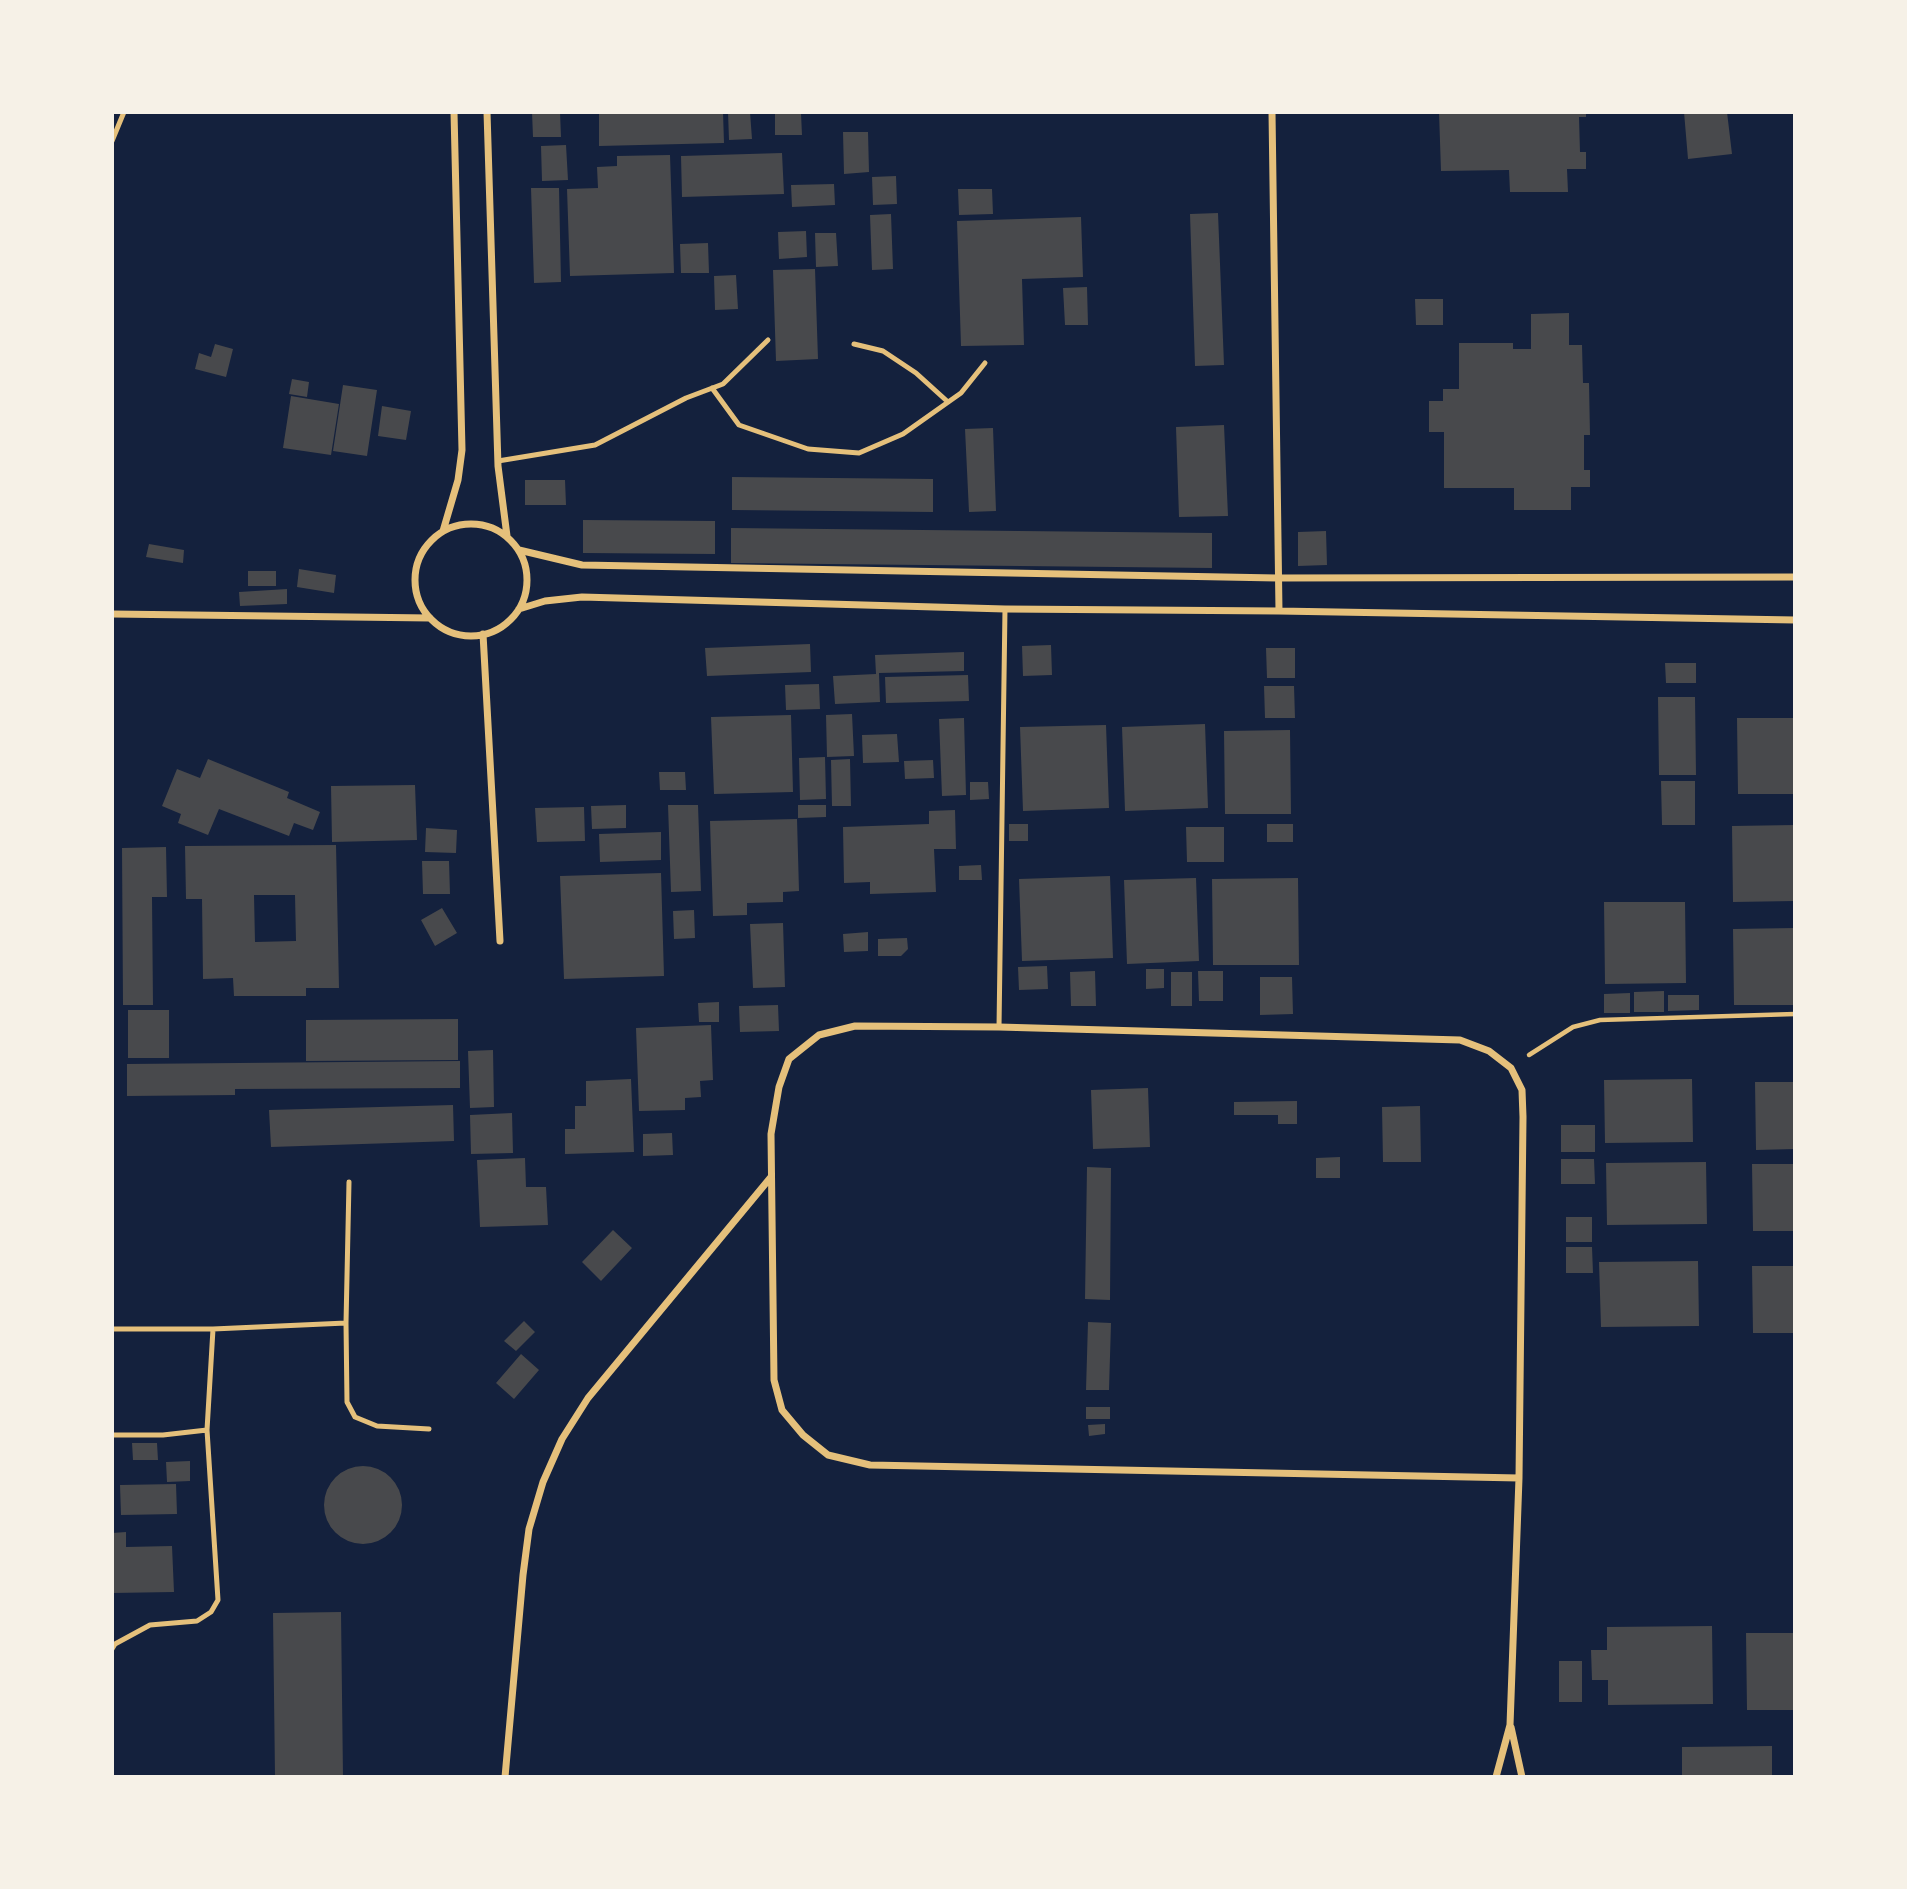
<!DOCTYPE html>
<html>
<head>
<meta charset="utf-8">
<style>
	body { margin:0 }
	#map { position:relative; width:1907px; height:1889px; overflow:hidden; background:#14213d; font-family:Overpass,sans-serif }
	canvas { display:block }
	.frame { position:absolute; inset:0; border:114px solid #f6f1e7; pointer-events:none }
</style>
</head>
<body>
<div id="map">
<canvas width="1907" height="1889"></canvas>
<div class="frame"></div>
</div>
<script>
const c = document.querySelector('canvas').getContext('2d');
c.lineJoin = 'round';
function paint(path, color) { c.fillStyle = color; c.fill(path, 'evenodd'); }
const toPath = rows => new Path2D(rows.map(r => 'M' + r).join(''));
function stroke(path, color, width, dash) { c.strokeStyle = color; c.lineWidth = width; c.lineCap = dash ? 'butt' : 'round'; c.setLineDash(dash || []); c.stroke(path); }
paint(toPath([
	[532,112,560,112,561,137,533,137],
	[599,112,723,112,724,143,599,146],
	[728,112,750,112,752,139,729,140],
	[1439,112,1586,112,1586,117,1579,117,1580,152,1586,152,1586,169,1567,169,1568,192,1510,192,1509,170,1441,171],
	[1684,112,1727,112,1732,154,1688,159],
	[801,113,802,135,775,135,775,114],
	[843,132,868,132,869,172,844,174],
	[566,145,568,180,542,181,541,146],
	[782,153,784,194,682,197,681,156],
	[670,155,674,273,570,276,567,189,598,188,597,167,617,166,617,156],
	[896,176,897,204,873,205,872,177],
	[834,184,835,205,792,207,791,185],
	[531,188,559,188,561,282,534,283],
	[958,189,992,189,993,214,959,215],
	[1218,213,1224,365,1195,366,1190,214],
	[891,214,893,269,872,270,870,215],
	[1081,217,1083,277,1022,279,1024,345,961,346,957,221],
	[806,231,807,257,779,259,778,232],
	[815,233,836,233,838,266,816,267],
	[708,243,709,273,681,273,680,244],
	[815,269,818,359,776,361,773,270],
	[736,275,738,309,715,310,714,276],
	[1087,287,1088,325,1065,325,1063,288],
	[1415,299,1443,299,1443,325,1416,325],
	[1569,313,1569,345,1582,345,1583,383,1589,383,1590,435,1584,435,1584,470,1590,470,1590,487,1571,487,1571,510,1514,510,1514,488,1444,488,1444,432,1429,432,1429,401,1443,401,1443,389,1459,389,1459,343,1513,343,1513,349,1531,349,1531,314],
	[215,344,233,349,226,377,195,369,199,353,211,357],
	[292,379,309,382,307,397,289,394],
	[343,385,377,390,367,456,333,451],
	[291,396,339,404,331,455,283,448],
	[382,406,411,411,406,440,378,436],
	[1224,425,1228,516,1179,517,1176,427],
	[993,428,996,511,969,512,965,429],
	[732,477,933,479,933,512,732,510],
	[525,480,565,480,566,505,525,505],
	[583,520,715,521,715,554,583,553],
	[731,528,1212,533,1212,568,731,563],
	[1326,531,1327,565,1298,566,1298,532],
	[149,544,184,550,183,563,146,557],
	[299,569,336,575,334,593,297,587],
	[248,571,276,571,276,586,248,586],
	[287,589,287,604,240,606,239,592],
	[810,644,811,672,707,676,705,648],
	[1051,645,1052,675,1023,676,1022,646],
	[1266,648,1295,648,1295,678,1267,678],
	[964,652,964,671,879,673,880,702,835,704,833,676,876,674,875,655],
	[1665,663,1696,663,1696,683,1666,683],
	[968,675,969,701,886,703,885,677],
	[819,684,820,709,786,710,785,685],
	[1264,686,1294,686,1295,718,1265,718],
	[1658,697,1695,697,1696,775,1659,775],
	[852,714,854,756,827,757,826,715],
	[791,715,793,792,714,794,711,717],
	[964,718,966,795,942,796,939,719],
	[1737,718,1795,718,1795,794,1738,794],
	[1205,724,1208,808,1125,811,1122,727],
	[1106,725,1109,808,1023,811,1020,727],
	[1290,730,1291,814,1225,814,1224,731],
	[897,734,899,762,863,763,862,735],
	[825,757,826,799,800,800,799,758],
	[208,759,289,792,287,798,320,812,313,830,294,823,289,836,219,809,208,835,178,823,181,814,162,806,177,769,200,778],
	[850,759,851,806,832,806,831,760],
	[933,760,934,778,905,779,904,761],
	[659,772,685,772,686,790,660,790],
	[1661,781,1695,781,1695,825,1662,825],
	[970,782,988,782,989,799,970,800],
	[415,785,417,840,332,842,331,786],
	[626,805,626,828,592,829,591,806],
	[668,805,698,805,701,891,671,892],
	[798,805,826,805,826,817,798,818],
	[584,807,585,841,537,842,535,808],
	[955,810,956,849,934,849,936,892,870,894,870,882,844,883,843,827,929,824,929,811],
	[797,819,799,891,783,892,783,902,747,903,747,915,713,916,710,821],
	[1009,824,1028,824,1028,841,1009,841],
	[1267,824,1293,824,1293,842,1267,842],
	[1795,825,1795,901,1733,902,1732,826],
	[1186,827,1224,827,1224,862,1187,862],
	[426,828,457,830,456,853,425,852],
	[661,832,661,860,600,862,599,834],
	[336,845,339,988,306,988,306,996,234,996,233,978,203,979,202,899,186,899,185,846],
	[254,895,295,895,296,941,255,942],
	[166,847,167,897,152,897,153,1005,123,1005,122,848],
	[422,861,449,861,450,894,423,894],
	[981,865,982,880,959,880,959,866],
	[661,873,664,976,564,979,560,876],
	[1110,876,1113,958,1022,961,1019,879],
	[1196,878,1199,961,1127,964,1124,880],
	[1298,878,1299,965,1213,965,1212,879],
	[1604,902,1685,902,1686,983,1605,984],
	[442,908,457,933,435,946,421,920],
	[694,910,695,938,674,939,673,911],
	[783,923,785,987,753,988,750,924],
	[1795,928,1795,1005,1734,1005,1733,929],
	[868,932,868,951,844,952,843,934],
	[907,938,908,949,901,956,878,956,878,939],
	[1047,966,1048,989,1019,990,1018,967],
	[1146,969,1164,969,1164,988,1146,989],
	[1095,971,1096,1006,1071,1006,1070,972],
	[1198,971,1223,971,1223,1001,1199,1001],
	[1171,972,1192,972,1192,1006,1171,1006],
	[1260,977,1292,977,1293,1014,1260,1015],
	[1664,991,1664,1012,1634,1012,1634,992],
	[1630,993,1630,1013,1604,1013,1604,994],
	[1668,995,1699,995,1699,1010,1668,1011],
	[719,1002,719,1022,699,1022,698,1003],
	[778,1005,779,1031,740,1032,739,1006],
	[128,1010,169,1010,169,1058,128,1058],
	[458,1019,458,1060,306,1061,306,1020],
	[711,1025,713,1080,700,1081,701,1097,685,1098,685,1110,639,1111,636,1028],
	[493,1050,494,1107,470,1108,468,1051],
	[460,1061,460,1088,235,1089,235,1095,127,1096,127,1064],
	[631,1079,634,1152,565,1154,565,1129,575,1129,575,1106,586,1106,586,1081],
	[1692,1079,1693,1142,1605,1143,1604,1080],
	[1755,1082,1795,1082,1795,1149,1756,1150],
	[1148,1088,1150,1147,1093,1149,1091,1090],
	[1297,1101,1297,1124,1278,1124,1278,1115,1234,1115,1234,1102],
	[453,1105,454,1141,271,1147,269,1110],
	[1420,1106,1421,1162,1383,1162,1382,1107],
	[512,1113,513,1153,471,1154,470,1115],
	[1561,1125,1595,1125,1595,1152,1561,1152],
	[672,1133,673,1155,643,1156,643,1134],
	[1340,1157,1340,1178,1316,1178,1316,1158],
	[525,1158,526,1187,546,1187,548,1225,480,1227,477,1160],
	[1561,1159,1594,1159,1595,1184,1561,1184],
	[1706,1162,1707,1224,1607,1225,1606,1163],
	[1752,1164,1795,1164,1795,1231,1753,1231],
	[1087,1167,1111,1168,1110,1300,1085,1299],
	[1566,1217,1592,1217,1592,1242,1566,1242],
	[613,1230,632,1248,601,1281,582,1262],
	[1566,1247,1592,1247,1593,1273,1566,1273],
	[1698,1261,1699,1326,1601,1327,1599,1262],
	[1752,1266,1795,1266,1795,1333,1753,1333],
	[524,1321,535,1332,516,1351,504,1341],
	[1088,1322,1111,1323,1109,1390,1086,1390],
	[521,1354,539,1370,514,1399,496,1383],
	[1086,1407,1110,1407,1110,1419,1086,1419],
	[1105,1424,1105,1434,1089,1436,1088,1425],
	[132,1443,157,1443,158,1460,133,1460],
	[190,1461,190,1481,167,1482,166,1462],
	'324 1505a39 39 0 1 1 78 0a39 39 0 1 1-78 0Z',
	[176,1484,177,1514,121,1515,120,1485],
	[126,1532,126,1547,172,1546,174,1592,112,1593,112,1533],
	[341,1612,343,1777,275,1777,273,1613],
	[1712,1626,1713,1704,1608,1705,1608,1680,1592,1680,1591,1650,1607,1650,1607,1627],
	[1746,1633,1795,1633,1795,1710,1747,1710],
	[1559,1661,1582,1661,1582,1702,1559,1702],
	[1772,1746,1772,1777,1682,1777,1682,1747]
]), '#48494c');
stroke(toPath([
	[1529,1055,1573,1027,1600,1020,1795,1014]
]), '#e5c07b', 4.5);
stroke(toPath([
	[112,141,124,112],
	[854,344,883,351,916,373,948,402],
	[712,388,739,425,808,449,859,453,903,434,961,393,985,363],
	[498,461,595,445,686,398,723,384,768,340],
	[999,1027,1005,609],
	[346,1323,349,1182],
	[112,1329,213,1329,207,1430,218,1600,211,1612,197,1621,150,1625,115,1644,112,1649],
	[213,1329,346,1323,347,1402,355,1417,377,1426,429,1429],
	[112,1435,163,1435,207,1430]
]), '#e5c07b', 5);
stroke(toPath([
	[487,112,498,466,507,536],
	[1272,112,1279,611],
	'415 580a56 56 0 1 1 112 0a56 56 0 1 1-112 0Z',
	[443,531,458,480,462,450,454,112],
	[519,550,582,565,1277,578,1795,577],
	[519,609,545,601,582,597,1005,609,1279,611,1795,620],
	[112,614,430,618],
	[483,634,500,941],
	[1511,1727,1522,1777],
	[505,1777,523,1575,529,1529,543,1482,562,1439,588,1398,771,1177],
	[1496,1777,1510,1725,1519,1478,1523,1117,1522,1090,1511,1068,1489,1051,1460,1040,999,1027,855,1026,819,1035,789,1059,779,1087,771,1134,774,1380,782,1410,803,1435,828,1455,870,1465,1519,1478]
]), '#e5c07b', 7);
</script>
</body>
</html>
